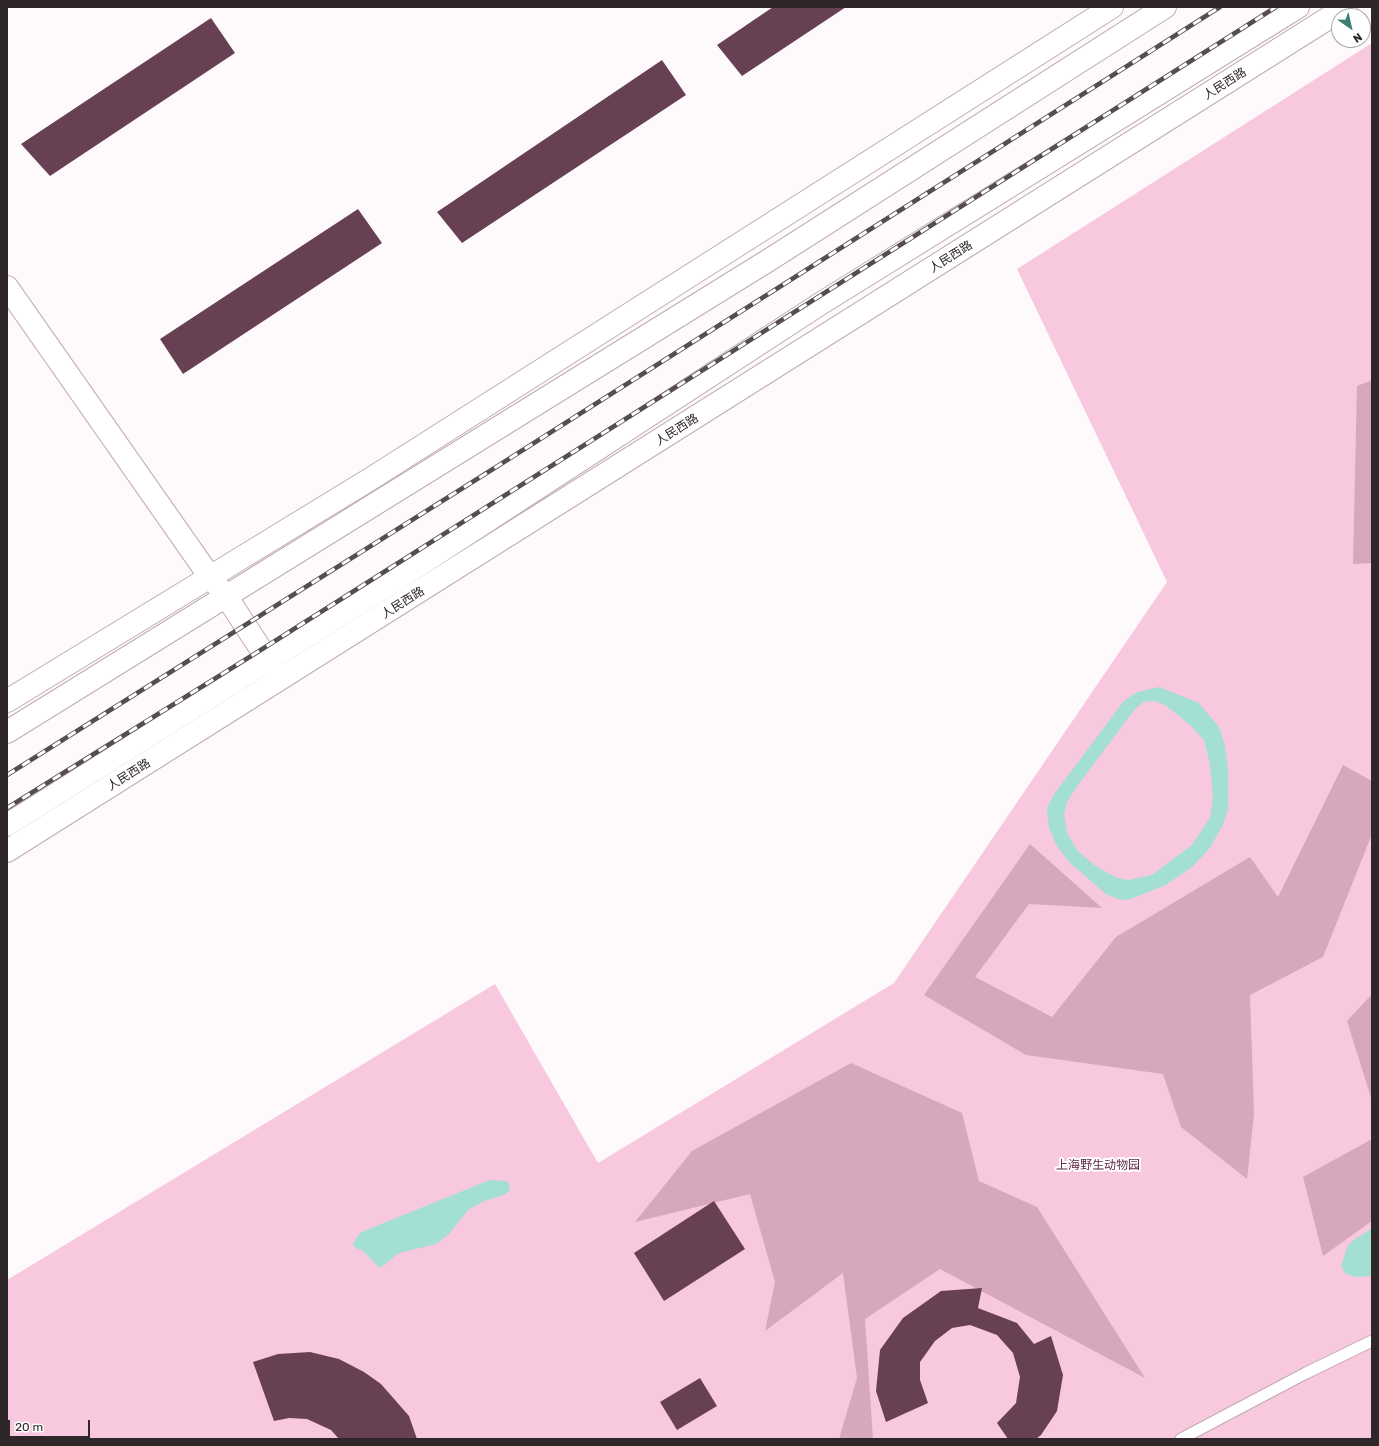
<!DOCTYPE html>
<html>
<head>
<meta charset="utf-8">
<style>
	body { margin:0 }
	#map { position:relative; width:1379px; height:1446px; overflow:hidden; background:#fefafc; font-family:Rubik,sans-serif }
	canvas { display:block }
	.frame { position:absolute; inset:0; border:8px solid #2f262a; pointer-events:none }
	.north { position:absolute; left:1331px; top:8px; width:40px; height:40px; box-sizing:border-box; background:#fff; border:1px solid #aca8aa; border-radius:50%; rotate:146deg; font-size:11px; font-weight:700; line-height:16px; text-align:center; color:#2f262a }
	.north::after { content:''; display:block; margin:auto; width:14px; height:18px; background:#3a7f74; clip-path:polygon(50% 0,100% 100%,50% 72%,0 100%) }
	.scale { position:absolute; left:8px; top:1420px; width:82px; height:18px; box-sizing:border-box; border:2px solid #2f262a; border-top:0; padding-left:5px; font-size:12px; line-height:14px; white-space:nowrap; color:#2f262a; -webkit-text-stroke:3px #fff; paint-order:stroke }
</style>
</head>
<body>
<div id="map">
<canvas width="1379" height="1446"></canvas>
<div class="frame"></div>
<div class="north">N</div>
<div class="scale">20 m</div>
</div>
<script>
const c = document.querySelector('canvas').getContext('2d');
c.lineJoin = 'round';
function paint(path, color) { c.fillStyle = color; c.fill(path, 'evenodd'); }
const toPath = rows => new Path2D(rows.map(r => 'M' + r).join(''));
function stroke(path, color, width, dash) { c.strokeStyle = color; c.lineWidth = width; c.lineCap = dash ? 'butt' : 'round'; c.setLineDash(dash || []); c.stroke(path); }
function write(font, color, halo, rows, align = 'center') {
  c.font = font + ' Rubik,"Noto Sans SC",sans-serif'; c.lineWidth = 4; c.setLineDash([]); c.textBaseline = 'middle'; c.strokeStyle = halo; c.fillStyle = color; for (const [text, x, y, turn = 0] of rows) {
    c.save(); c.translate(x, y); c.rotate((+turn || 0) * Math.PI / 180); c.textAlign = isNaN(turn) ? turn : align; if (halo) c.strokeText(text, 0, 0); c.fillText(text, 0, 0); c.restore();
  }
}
paint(toPath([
	[1372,43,1372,1439,7,1439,7,1280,495,984,598,1163,894,983,1167,582,1017,269]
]), '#f8c8de');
paint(toPath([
	[1372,380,1372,563,1353,564,1357,386],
	[1343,765,1372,781,1372,834,1323,957,1250,995,1254,1114,1247,1179,1181,1127,1163,1074,1026,1055,924,995,1030,844,1102,908,1029,904,975,977,1052,1017,1116,937,1250,857,1278,897],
	[1372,994,1372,1101,1347,1021],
	[851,1063,962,1113,979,1181,1037,1207,1145,1378,940,1269,865,1319,873,1439,839,1439,857,1378,843,1273,765,1331,775,1282,750,1194,635,1222,692,1151],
	[1372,1139,1372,1221,1323,1256,1303,1177]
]), '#d6a7bd');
paint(toPath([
	[1159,687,1199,703,1219,727,1225,746,1228,769,1228,809,1223,825,1209,849,1193,866,1166,885,1128,900,1117,899,1106,894,1069,862,1057,846,1049,828,1047,808,1055,793,1124,701,1137,692],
	[1153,701,1163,704,1178,715,1191,726,1204,740,1210,764,1213,798,1210,818,1192,845,1152,875,1128,880,1115,877,1094,865,1077,850,1067,833,1064,814,1067,802,1078,785,1134,710,1143,702],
	[490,1180,506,1181,509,1184,510,1190,504,1195,484,1201,468,1210,449,1234,436,1244,399,1253,380,1268,363,1251,354,1247,353,1244,359,1234,366,1230],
	[1372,1228,1372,1276,1356,1277,1346,1274,1341,1266,1347,1248,1351,1242]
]), '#a4dfd4');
paint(toPath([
	[773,7,846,7,742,76,717,45],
	[211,18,235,53,50,176,21,144],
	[662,60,686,95,462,243,437,212],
	[358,209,382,243,183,374,160,339],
	[714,1201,745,1249,664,1301,634,1253],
	[982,1288,978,1308,1017,1323,1034,1344,1051,1336,1063,1375,1057,1411,1041,1435,1036,1439,1008,1439,997,1423,1016,1403,1020,1377,1013,1353,997,1335,970,1325,952,1328,935,1341,920,1362,920,1380,928,1403,886,1422,876,1391,880,1350,903,1318,941,1291],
	[310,1352,339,1359,364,1372,381,1384,409,1416,417,1439,339,1439,331,1430,307,1419,289,1418,274,1421,253,1362,278,1354],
	[700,1378,717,1406,677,1430,660,1402]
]), '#684053');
const service = toPath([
	[1181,1439,1306,1373,1372,1341]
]);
const minor = toPath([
	[7,287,210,577,226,596,279,677]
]);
const tertiary = toPath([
	[7,701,372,478,1112,7],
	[7,851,1346,7]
]);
const secondary = toPath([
	[7,732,769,260,1165,7],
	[7,825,404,575,820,304,1298,7]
]);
stroke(service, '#c0aab4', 13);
stroke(minor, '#c0aab4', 24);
stroke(tertiary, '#c0aab4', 24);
stroke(secondary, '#c0aab4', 24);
stroke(toPath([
	[7,1434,11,1439]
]), '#9e979a', 2.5, [3, 3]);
stroke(service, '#fff', 11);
stroke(minor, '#fff', 22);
stroke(tertiary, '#fff', 22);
stroke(secondary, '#fff', 22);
const rail = toPath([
	[7,775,493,469,1220,7],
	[7,808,256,653,1276,7]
]);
stroke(rail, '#554d50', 4.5);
stroke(rail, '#fff', 3, [9]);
write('12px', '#2f262a', '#fff', [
	["人民西路",1225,84,-32],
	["人民西路",951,257,-32],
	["人民西路",677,430,-32],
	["人民西路",403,603,-32],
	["人民西路",129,775,-32]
]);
write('12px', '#5f2544', '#fff', [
	["上海野生动物园",1098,1166]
]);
</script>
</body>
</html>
